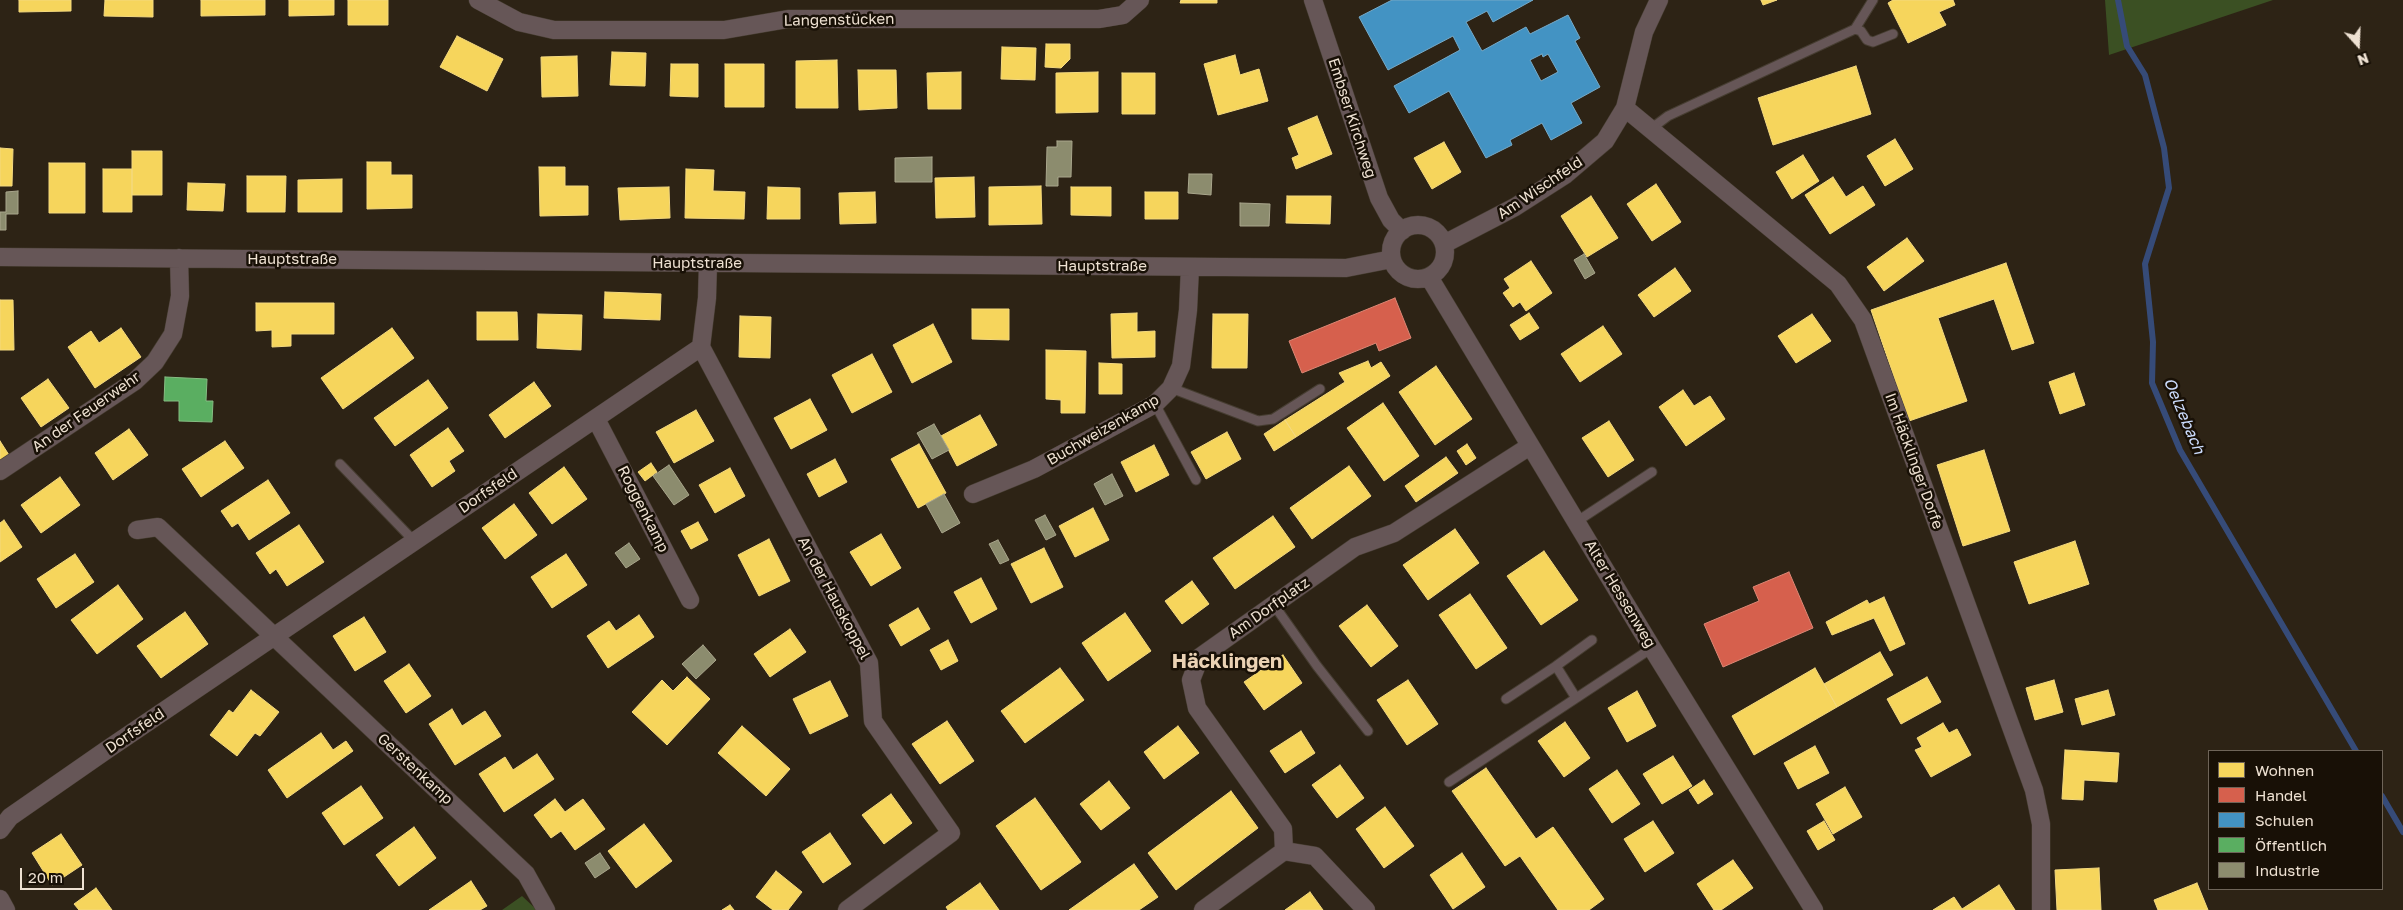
<!DOCTYPE html>
<html>
<head>
<meta charset="utf-8">
<style>
	body { margin:0 }
	#map { position:relative; width:2403px; height:910px; overflow:hidden; background:#2d2315; font-family:"Golos Text",sans-serif }
	canvas { display:block }
	.legend { position:absolute; left:2208px; top:750px; width:175px; height:140px; box-sizing:border-box; background:#181006; border:1px solid #6e6458; margin:0; padding:6px 9px; list-style:none; font-size:15px; color:#eee1d2 }
	.legend li { display:flex; align-items:center; gap:10px; height:25px }
	.legend b { width:25px; border:1px solid #6e6458 }
	.north { position:absolute; left:2333px; top:20px; width:50px; height:50px; -webkit-text-stroke:4px #181006; paint-order:stroke; rotate:160deg; font-size:14px; font-weight:700; line-height:20px; text-align:center; color:#eee1d2 }
	.north::after { content:''; display:block; margin:auto; width:18px; height:22px; background:#eee1d2; clip-path:polygon(50% 0,100% 100%,50% 72%,0 100%) }
	.scale { position:absolute; left:20px; top:868px; width:64px; height:22px; box-sizing:border-box; border:2px solid #eee1d2; border-top:0; padding-left:6px; font-size:15px; line-height:18px; white-space:nowrap; color:#eee1d2; -webkit-text-stroke:4px #181006; paint-order:stroke }
</style>
</head>
<body>
<div id="map">
<canvas width="2403" height="910"></canvas>
<ul class="legend">
<li><b style="height:14px;background:#f6d55c"></b>Wohnen</li>
<li><b style="height:14px;background:#d6604d"></b>Handel</li>
<li><b style="height:14px;background:#4393c3"></b>Schulen</li>
<li><b style="height:14px;background:#5aae61"></b>Öffentlich</li>
<li><b style="height:14px;background:#8c8c6e"></b>Industrie</li>
</ul>
<div class="north">N</div>
<div class="scale">20 m</div>
</div>
<script>
const c = document.querySelector('canvas').getContext('2d');
c.lineJoin = 'round';
function paint(path, color) { c.fillStyle = color; c.fill(path, 'evenodd'); }
const toPath = rows => new Path2D(rows.map(r => 'M' + r).join(''));
function stroke(path, color, width, dash) { c.strokeStyle = color; c.lineWidth = width; c.lineCap = dash ? 'butt' : 'round'; c.setLineDash(dash || []); c.stroke(path); }
function write(font, color, halo, rows, align = 'center') {
  c.font = font + ' "Golos Text",sans-serif'; c.lineWidth = 5; c.setLineDash([]); c.textBaseline = 'middle'; c.strokeStyle = halo; c.fillStyle = color; for (const [text, x, y, turn = 0] of rows) {
    c.save(); c.translate(x, y); c.rotate((+turn || 0) * Math.PI / 180); c.textAlign = isNaN(turn) ? turn : align; if (halo) c.strokeText(text, 0, 0); c.fillText(text, 0, 0); c.restore();
  }
}
paint(toPath([
	[2105,0,2273,0,2109,55],
	[522,896,537,910,502,910]
]), '#3b5023');
const homes = toPath([
	[19,0,71,0,71,11,19,12,19,0],
	[105,0,153,0,153,17,104,16,105,0],
	[201,0,265,0,265,15,201,16,201,0],
	[289,0,334,0,334,15,289,16,289,0],
	[348,0,388,0,388,25,348,25,348,0],
	[1181,0,1217,0,1217,3,1180,3,1181,0],
	[1761,0,1777,0,1763,5,1761,0],
	[1893,0,1953,0,1955,5,1939,12,1946,25,1908,43,1888,3,1893,0],
	[457,36,503,59,487,91,440,67,457,36],
	[1046,44,1070,44,1070,59,1061,68,1045,67,1046,44],
	[1002,47,1036,48,1035,80,1001,79,1002,47],
	[612,52,646,53,645,86,610,85,612,52],
	[1235,55,1240,75,1259,69,1268,101,1218,115,1204,64,1235,55],
	[577,56,578,96,542,97,541,57,577,56],
	[837,60,838,108,796,108,796,61,837,60],
	[671,64,698,64,698,97,670,96,671,64],
	[725,64,764,64,764,107,725,107,725,64],
	[1856,66,1871,114,1773,145,1758,98,1856,66],
	[858,70,896,70,897,108,859,110,858,70],
	[961,72,961,109,928,109,927,73,961,72],
	[1098,72,1098,112,1056,113,1056,73,1098,72],
	[1122,73,1155,73,1155,114,1122,114,1122,73],
	[1317,116,1332,154,1296,169,1292,158,1299,155,1288,128,1317,116],
	[1895,139,1913,169,1885,186,1867,156,1895,139],
	[1444,142,1461,172,1432,189,1414,158,1444,142],
	[0,148,13,149,12,186,0,186,0,148],
	[132,151,162,151,162,195,132,195,132,151],
	[1803,155,1819,181,1792,199,1776,172,1803,155],
	[367,162,391,162,391,175,412,175,412,208,367,209,367,162],
	[49,163,85,163,85,213,49,213,49,163],
	[539,167,565,167,565,186,588,186,588,215,540,216,539,167],
	[103,169,132,169,132,212,103,212,103,169],
	[686,169,714,170,713,191,745,192,744,219,685,218,686,169],
	[247,176,286,176,285,212,247,212,247,176],
	[974,177,975,217,936,218,935,178,974,177],
	[1833,177,1846,197,1863,186,1875,205,1830,234,1805,195,1833,177],
	[342,179,342,212,298,212,298,180,342,179],
	[188,183,225,184,223,211,187,210,188,183],
	[1656,184,1681,222,1652,241,1627,204,1656,184],
	[1041,186,1042,224,989,225,989,187,1041,186],
	[669,187,670,218,620,220,618,188,669,187],
	[768,187,800,188,800,219,767,219,768,187],
	[1071,187,1111,187,1111,216,1071,215,1071,187],
	[875,192,876,223,840,224,839,193,875,192],
	[1145,192,1178,192,1178,219,1145,219,1145,192],
	[1287,196,1331,196,1330,224,1286,223,1287,196],
	[1591,196,1618,238,1587,257,1561,216,1591,196],
	[1907,238,1924,261,1884,291,1867,267,1907,238],
	[1531,261,1552,293,1526,311,1520,302,1513,307,1503,293,1510,288,1504,279,1531,261],
	[2006,263,2034,343,2012,350,1994,299,1938,318,1967,401,1909,421,1871,310,2006,263],
	[1675,268,1691,291,1654,317,1638,295,1675,268],
	[605,292,661,294,660,320,604,318,605,292],
	[0,300,13,300,14,350,0,350,0,300],
	[256,303,334,303,334,334,291,334,291,346,272,347,272,330,256,331,256,303],
	[972,309,1009,309,1009,340,972,339,972,309],
	[477,312,517,312,518,340,477,340,477,312],
	[1137,313,1137,332,1155,331,1155,357,1112,358,1111,314,1137,313],
	[1529,313,1539,328,1520,340,1510,325,1529,313],
	[538,314,582,315,581,350,537,348,538,314],
	[1213,314,1248,314,1247,368,1212,368,1213,314],
	[1812,314,1831,341,1796,363,1778,336,1812,314],
	[740,316,771,317,770,358,739,357,740,316],
	[933,324,952,362,912,383,893,345,933,324],
	[1603,326,1622,354,1580,382,1561,354,1603,326],
	[121,328,141,357,95,388,68,347,91,331,99,343,121,328],
	[392,328,414,358,343,409,321,378,392,328],
	[1046,350,1086,351,1085,413,1061,413,1061,400,1046,399,1046,350],
	[872,354,892,392,852,413,832,375,872,354],
	[1368,361,1371,368,1381,362,1390,376,1296,437,1285,420,1345,382,1339,373,1368,361],
	[1099,363,1122,364,1122,394,1099,394,1099,363],
	[1436,366,1472,419,1435,445,1399,392,1436,366],
	[2074,373,2085,405,2060,414,2049,382,2074,373],
	[48,379,69,408,41,427,21,398,48,379],
	[428,380,448,408,395,446,374,418,428,380],
	[534,382,551,406,505,438,489,415,534,382],
	[1683,390,1694,406,1710,396,1725,419,1686,446,1659,407,1683,390],
	[810,399,827,430,791,449,774,418,810,399],
	[1383,403,1419,456,1384,481,1347,428,1383,403],
	[696,410,714,441,674,463,656,432,696,410],
	[980,415,997,445,957,466,941,436,980,415],
	[1285,420,1296,437,1274,451,1264,434,1285,420],
	[1609,421,1634,460,1608,477,1582,438,1609,421],
	[448,428,464,451,449,461,455,471,432,487,410,455,448,428],
	[129,429,148,455,113,480,95,453,129,429],
	[1227,432,1241,459,1206,479,1191,452,1227,432],
	[0,441,9,455,0,461,0,441],
	[225,441,244,468,201,497,182,469,225,441],
	[919,444,946,493,918,508,891,459,919,444],
	[1467,444,1476,458,1466,465,1457,451,1467,444],
	[1154,445,1169,475,1136,492,1121,462,1154,445],
	[1984,450,2010,531,1963,546,1937,465,1984,450],
	[1446,457,1458,473,1416,502,1405,486,1446,457],
	[835,459,847,482,819,497,807,474,835,459],
	[651,463,657,472,645,481,638,472,651,463],
	[1349,466,1371,496,1312,539,1290,508,1349,466],
	[564,467,587,499,552,524,529,493,564,467],
	[730,468,745,496,715,513,699,485,730,468],
	[60,477,80,505,41,533,21,505,60,477],
	[268,480,290,513,249,540,238,523,232,527,221,511,268,480],
	[514,504,537,535,505,559,482,528,514,504],
	[1093,508,1109,540,1075,557,1059,526,1093,508],
	[1273,516,1295,547,1235,589,1213,558,1273,516],
	[4,520,22,547,0,562,0,523,4,520],
	[698,522,708,540,691,549,681,531,698,522],
	[299,525,324,562,287,586,276,569,270,574,256,553,299,525],
	[1455,529,1479,563,1428,600,1403,565,1455,529],
	[881,534,901,568,871,586,850,552,881,534],
	[769,539,790,581,759,596,738,555,769,539],
	[2075,541,2089,584,2029,604,2014,562,2075,541],
	[1044,548,1063,587,1031,603,1011,564,1044,548],
	[1544,551,1578,600,1541,625,1507,576,1544,551],
	[75,554,94,582,56,608,37,579,75,554],
	[566,554,587,585,552,608,531,577,566,554],
	[981,578,997,609,971,623,954,592,981,578],
	[1192,581,1209,604,1182,624,1165,601,1192,581],
	[118,585,143,619,97,654,71,620,118,585],
	[1470,594,1507,648,1476,669,1439,615,1470,594],
	[1884,597,1905,644,1890,651,1874,618,1832,635,1826,622,1867,600,1869,604,1884,597],
	[1367,605,1398,646,1371,667,1339,626,1367,605],
	[918,608,930,629,901,646,889,625,918,608],
	[185,612,208,644,161,678,137,646,185,612],
	[1125,613,1151,651,1108,681,1082,643,1125,613],
	[639,615,654,637,608,668,587,636,609,621,616,631,639,615],
	[364,617,386,652,355,671,333,636,364,617],
	[790,629,806,652,770,677,754,654,790,629],
	[948,640,958,661,941,670,930,650,948,640],
	[1880,652,1893,675,1837,707,1824,684,1880,652],
	[1283,655,1302,683,1264,710,1244,682,1283,655],
	[409,664,431,696,406,713,384,681,409,664],
	[1060,668,1084,700,1025,743,1001,711,1060,668],
	[1815,668,1837,707,1754,755,1732,716,1815,668],
	[687,677,710,699,667,745,632,712,662,680,673,691,687,677],
	[1927,677,1941,702,1901,724,1887,699,1927,677],
	[1408,680,1438,724,1407,745,1377,700,1408,680],
	[2054,680,2063,712,2035,720,2026,688,2054,680],
	[830,681,848,716,810,734,793,699,830,681],
	[251,690,279,712,260,736,255,733,237,756,210,735,229,710,233,713,251,690],
	[2108,690,2115,715,2082,725,2075,699,2108,690],
	[1637,691,1656,726,1627,742,1608,708,1637,691],
	[452,709,462,726,485,711,501,736,455,765,429,724,452,709],
	[947,721,974,761,940,784,912,744,947,721],
	[1565,722,1590,758,1564,777,1538,741,1565,722],
	[1943,723,1949,733,1957,729,1971,755,1931,777,1915,750,1922,747,1917,738,1943,723],
	[742,726,790,769,766,796,718,753,742,726],
	[1178,726,1199,753,1164,779,1144,752,1178,726],
	[1301,731,1315,753,1285,773,1270,751,1301,731],
	[321,733,333,750,346,741,353,751,287,798,268,770,321,733],
	[1815,746,1829,773,1798,789,1784,763,1815,746],
	[2065,750,2119,753,2117,782,2084,780,2083,800,2062,799,2065,750],
	[537,754,554,779,504,812,479,774,505,757,513,770,537,754],
	[1673,756,1692,786,1662,804,1643,774,1673,756],
	[1340,765,1364,798,1337,818,1312,785,1340,765],
	[1486,768,1536,839,1553,827,1604,899,1589,910,1558,910,1520,856,1505,866,1452,791,1486,768],
	[1617,770,1640,804,1612,823,1589,789,1617,770],
	[1704,780,1713,794,1698,804,1689,790,1704,780],
	[1109,781,1130,808,1101,830,1080,804,1109,781],
	[361,786,383,818,344,845,322,813,361,786],
	[1845,787,1862,817,1833,834,1816,804,1845,787],
	[1231,791,1258,828,1176,890,1148,853,1231,791],
	[891,794,912,823,884,844,862,815,891,794],
	[1035,798,1081,862,1041,890,996,826,1035,798],
	[555,799,565,812,583,799,605,829,575,850,561,831,551,838,534,815,555,799],
	[1385,807,1414,846,1384,868,1356,829,1385,807],
	[1653,821,1674,853,1645,872,1624,839,1653,821],
	[1824,821,1835,840,1818,850,1807,831,1824,821],
	[644,824,672,861,636,888,608,851,644,824],
	[414,827,436,858,399,886,376,855,414,827],
	[830,833,851,864,823,883,802,852,830,833],
	[61,834,82,865,52,885,32,853,61,834],
	[1462,853,1485,887,1453,909,1430,875,1462,853],
	[1733,860,1753,888,1721,910,1714,910,1697,884,1733,860],
	[1134,864,1158,897,1139,910,1069,910,1134,864],
	[2099,868,2101,910,2057,910,2055,870,2099,868],
	[776,871,802,892,788,910,773,910,756,897,776,871],
	[471,881,487,906,480,910,429,910,471,881],
	[980,883,999,910,948,910,946,907,980,883],
	[2197,883,2208,910,2158,910,2154,900,2197,883],
	[1999,885,2015,910,1933,910,1954,897,1962,909,1999,885],
	[96,888,112,910,79,910,74,904,96,888],
	[1310,892,1323,910,1285,910,1310,892],
	[730,905,734,910,722,910,730,905]
]);
paint(homes, '#f6d55c');
stroke(homes, '#f4d97f', 1);
const shops = toPath([
	[1395,298,1411,338,1379,351,1376,343,1302,373,1289,341,1395,298],
	[1789,572,1813,628,1723,667,1704,624,1759,601,1753,587,1789,572]
]);
paint(shops, '#d6604d');
stroke(shops, '#dd8775', 1);
const schools = toPath([
	[1392,0,1533,0,1493,22,1487,11,1466,22,1482,51,1526,27,1530,34,1568,15,1580,38,1575,41,1600,87,1571,103,1582,123,1551,140,1542,123,1510,140,1512,145,1486,158,1449,91,1409,113,1394,86,1460,50,1453,36,1388,70,1359,17,1392,0],
	[1542,54,1543,57,1548,54,1558,72,1541,81,1530,60,1542,54]
]);
paint(schools, '#4393c3');
stroke(schools, '#76aac8', 1);
const public = toPath([
	[165,377,207,379,206,401,213,401,212,422,179,421,179,401,164,401,165,377]
]);
paint(public, '#5aae61');
stroke(public, '#86bd83', 1);
const industry = toPath([
	[1057,141,1072,141,1071,177,1058,177,1058,186,1046,186,1047,147,1057,147,1057,141],
	[932,157,932,182,895,182,895,158,932,157],
	[1189,174,1212,174,1211,195,1188,193,1189,174],
	[18,191,18,214,6,214,6,230,0,230,0,212,6,212,6,192,18,191],
	[1240,203,1270,204,1269,226,1240,226,1240,203],
	[1584,254,1595,273,1585,279,1574,260,1584,254],
	[934,424,949,450,932,459,917,433,934,424],
	[669,465,689,495,674,505,653,476,669,465],
	[1112,474,1123,496,1105,505,1094,484,1112,474],
	[944,494,960,523,942,533,926,504,944,494],
	[1045,515,1056,535,1046,540,1035,520,1045,515],
	[998,540,1009,560,1000,564,989,544,998,540],
	[629,543,640,559,626,568,615,553,629,543],
	[703,645,716,660,696,679,682,664,703,645],
	[600,853,610,868,595,878,585,863,600,853]
]);
paint(industry, '#8c8c6e');
stroke(industry, '#a9a68c', 1);
stroke(toPath([
	[2118,0,2127,46,2145,75,2164,148,2169,188,2145,264,2153,342,2152,383,2180,450,2356,751],
	[2382,796,2403,832]
]), '#364b78', 6);
const service = toPath([
	[1855,29,1873,0],
	[1652,128,1668,116,1855,29,1861,31,1867,40,1873,42,1893,34],
	[1171,388,1258,421,1273,419,1320,389],
	[1155,404,1196,480],
	[340,464,414,541],
	[1576,522,1652,472],
	[1274,605,1317,666,1368,731],
	[1556,666,1592,640],
	[1506,699,1556,666,1576,698],
	[1449,782,1652,648]
]);
const minor = toPath([
	[478,0,519,22,554,30,724,30,788,19,1099,19,1123,15,1140,0],
	[1313,0,1379,198,1391,220,1402,231],
	[1625,108,1838,284,1863,320,2034,790,2041,824,2041,910],
	'1391 252a27 27 0 1 1 54 0a27 27 0 1 1-54 0Z',
	[1444,244,1515,207,1565,175,1605,141,1625,108,1644,32,1659,0],
	[0,257,1346,268,1392,259],
	[708,263,707,298,701,347,869,663,873,721,951,833,847,910],
	[1429,277,1652,648,1814,910],
	[596,419,690,600],
	[0,471,135,381,155,362,173,334,180,296,179,258],
	[973,494,1034,469,1155,404,1171,388,1181,366,1188,310,1190,267],
	[137,530,158,527,526,874,546,910],
	[0,830,10,817,105,751,701,347],
	[1284,851,1315,856,1366,910],
	[0,899,6,910],
	[1203,910,1284,851,1283,829,1197,708,1191,680,1200,657,1355,547,1394,533,1530,446]
]);
stroke(service, '#463d31', 11);
stroke(minor, '#463d31', 19);
stroke(service, '#665657', 9);
stroke(minor, '#665657', 18);
write('15px', '#eee1d2', '#181006', [
	["Langenstücken",839,20,-1],
	["Embser Kirchweg",1352,118,72],
	["Am Wischfeld",1540,188,-34],
	["Hauptstraße",292,259],
	["Hauptstraße",697,263],
	["Hauptstraße",1102,266],
	["An der Feuerwehr",86,412,-35],
	["Buchweizenkamp",1103,430,-30],
	["Im Häcklinger Dorfe",1914,461,70],
	["Dorfsfeld",488,491,-34],
	["Roggenkamp",643,509,63],
	["Alter Hessenweg",1620,594,59],
	["An der Hauskoppel",834,598,62],
	["Am Dorfplatz",1269,608,-35],
	["Dorfsfeld",135,731,-34],
	["Gerstenkamp",415,769,43]
]);
write('italic 16px', '#cbdbfc', '#181006', [
	["Oelzebach",2184,416,67]
]);
write('bold 20px', '#ebd2b4', '#181006', [
	["Häcklingen",1227,662]
]);
</script>
</body>
</html>
